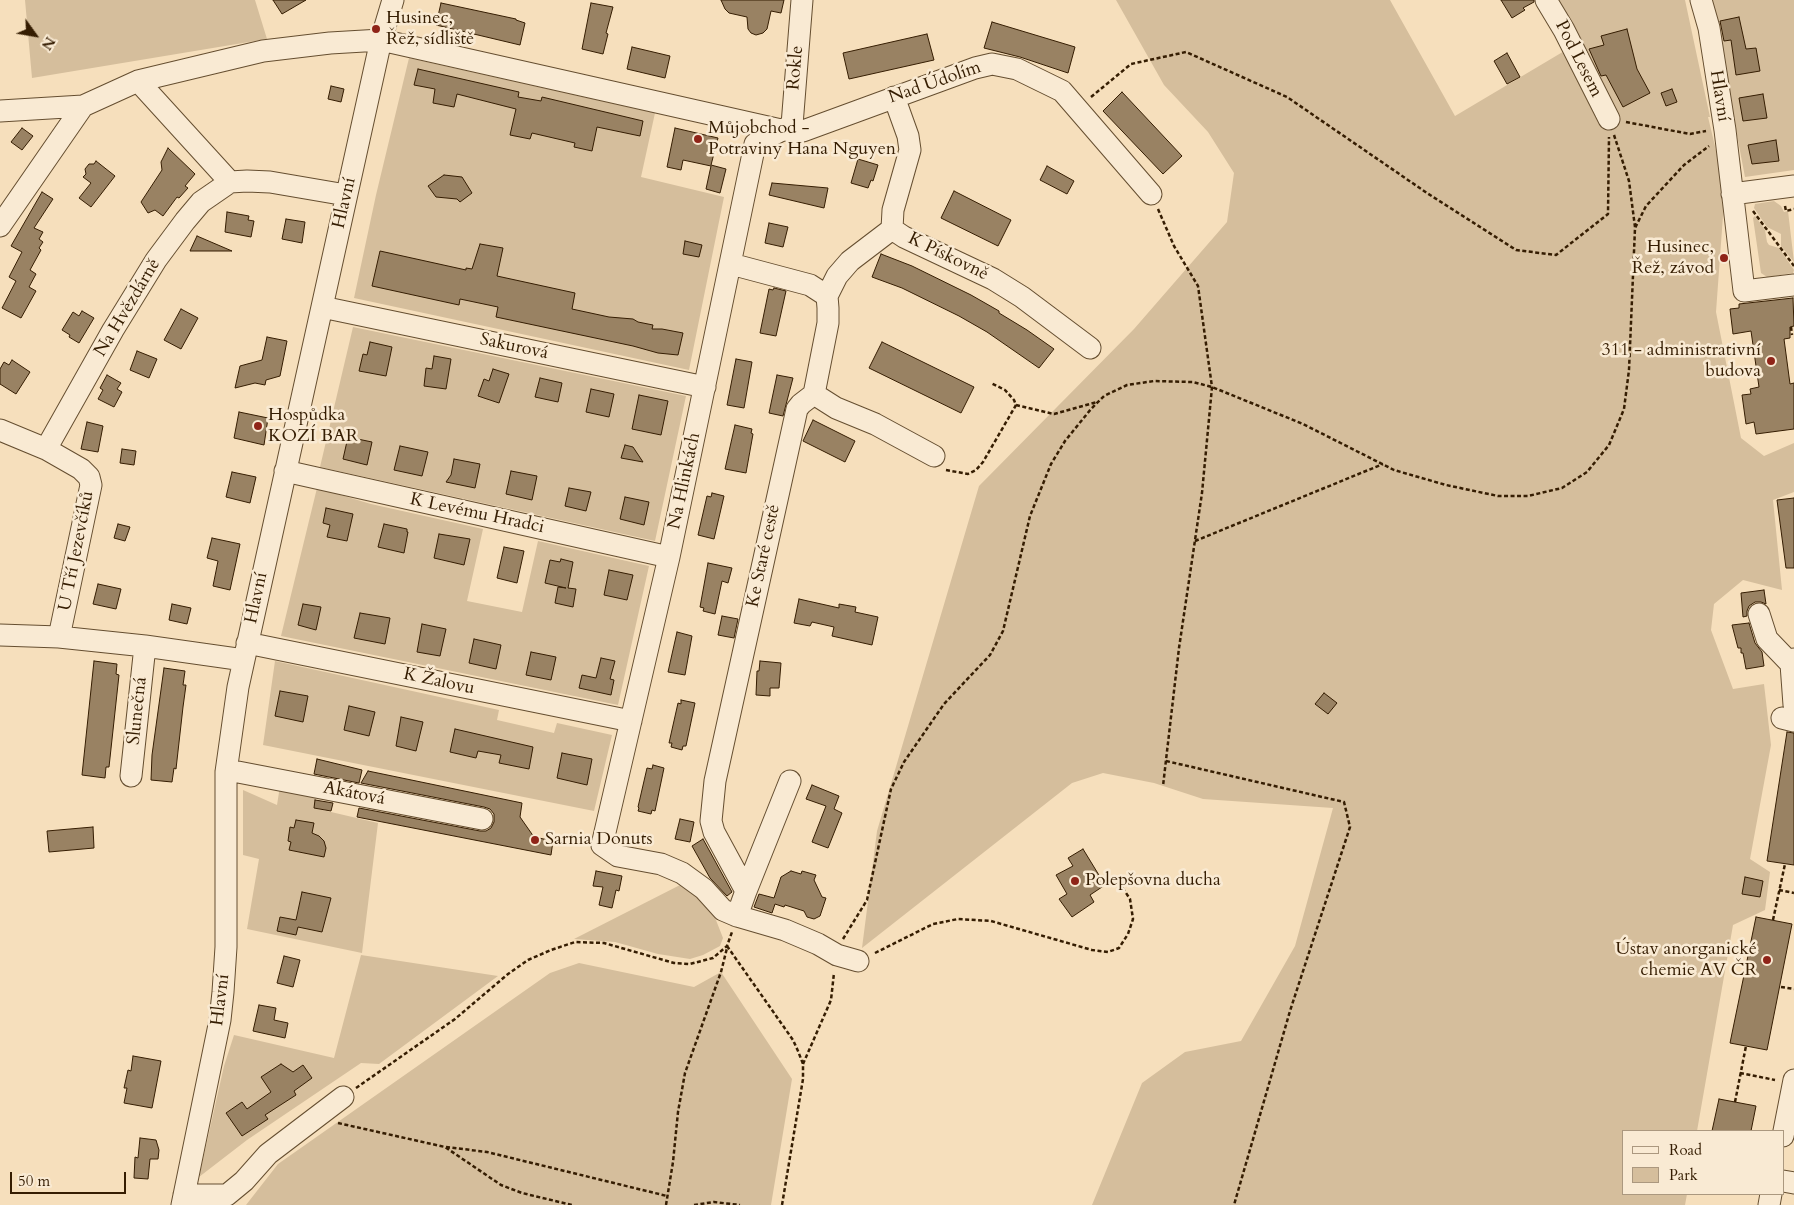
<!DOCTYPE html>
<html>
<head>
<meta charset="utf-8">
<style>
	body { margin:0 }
	#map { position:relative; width:1794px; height:1205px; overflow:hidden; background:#f6dfbc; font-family:Cardo,serif }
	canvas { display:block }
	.legend { position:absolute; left:1622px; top:1130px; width:162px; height:65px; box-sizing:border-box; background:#f9ead3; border:1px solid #ab987f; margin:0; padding:6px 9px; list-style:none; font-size:15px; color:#351d02 }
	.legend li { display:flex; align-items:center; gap:10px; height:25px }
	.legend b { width:25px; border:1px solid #ab987f }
	.north { position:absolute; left:10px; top:10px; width:50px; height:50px; -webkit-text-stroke:4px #f9ead3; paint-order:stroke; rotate:122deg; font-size:14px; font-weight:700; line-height:20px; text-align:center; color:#351d02 }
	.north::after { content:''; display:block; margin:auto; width:18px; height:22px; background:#351d02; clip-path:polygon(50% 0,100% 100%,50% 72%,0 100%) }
	.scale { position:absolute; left:10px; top:1172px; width:116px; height:22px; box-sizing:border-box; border:2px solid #351d02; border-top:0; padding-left:6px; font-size:15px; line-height:18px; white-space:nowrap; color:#351d02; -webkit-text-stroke:4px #f9ead3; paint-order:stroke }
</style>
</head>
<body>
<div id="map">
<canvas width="1794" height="1205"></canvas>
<ul class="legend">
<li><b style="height:6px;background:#f9ead3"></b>Road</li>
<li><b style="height:14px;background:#d5be9c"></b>Park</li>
</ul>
<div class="north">N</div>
<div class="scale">50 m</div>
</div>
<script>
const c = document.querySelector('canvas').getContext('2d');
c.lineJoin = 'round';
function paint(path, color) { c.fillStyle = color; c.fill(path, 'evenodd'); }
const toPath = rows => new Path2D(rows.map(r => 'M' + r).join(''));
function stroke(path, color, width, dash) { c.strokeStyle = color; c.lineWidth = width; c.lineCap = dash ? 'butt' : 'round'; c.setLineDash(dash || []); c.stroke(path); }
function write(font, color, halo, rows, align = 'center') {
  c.font = font + ' Cardo,serif'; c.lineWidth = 5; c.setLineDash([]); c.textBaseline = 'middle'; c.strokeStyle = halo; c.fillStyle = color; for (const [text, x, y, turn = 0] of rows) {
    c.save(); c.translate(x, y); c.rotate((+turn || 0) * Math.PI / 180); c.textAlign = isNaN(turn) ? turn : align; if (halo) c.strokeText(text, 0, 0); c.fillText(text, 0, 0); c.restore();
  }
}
paint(toPath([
	[25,0,255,0,267,39,32,78],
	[1116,0,1390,0,1455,116,1566,50,1551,0,1685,0,1710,117,1708,117,1725,188,1716,312,1741,438,1764,456,1794,443,1794,492,1773,500,1782,590,1743,580,1714,604,1711,630,1733,689,1764,684,1771,745,1750,859,1770,872,1765,910,1733,925,1697,1131,1623,1131,1623,1194,1687,1194,1685,1205,1092,1205,1142,1083,1185,1052,1241,1041,1295,946,1333,808,1203,799,1154,783,1103,773,1072,783,862,948,877,831,979,486,1134,329,1227,222,1234,173,1208,132,1164,85],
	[1711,0,1794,0,1794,170,1745,177],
	[409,58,655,113,641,177,724,197,689,370,354,298,376,195],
	[1774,201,1781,206,1784,212,1788,211,1794,262,1781,246,1781,234,1767,227,1754,208,1755,204],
	[1755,216,1765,230,1767,242,1769,245,1779,248,1794,270,1793,273,1767,277,1761,273,1753,218],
	[353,327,686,396,655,541,320,467],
	[317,488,371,504,483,529,467,601,522,612,538,541,649,566,618,705,281,636],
	[275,661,499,710,497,720,554,733,557,723,612,735,594,811,263,745],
	[280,786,317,793,314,808,378,823,362,953,247,929,259,859,243,855,243,790,277,805],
	[684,883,714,915,723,938,720,946,703,955,690,959,658,954,615,942,574,939],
	[361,955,498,976,379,1064,361,1063,247,1140,199,1177,224,1066,234,1035,334,1058],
	[579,963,694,987,721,972,792,1079,771,1205,246,1205,278,1164,550,973]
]), '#d5be9c');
const building = toPath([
	[273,0,306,0,282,14,273,0],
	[721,0,784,0,781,13,771,11,767,29,763,33,756,35,751,33,748,29,747,17,729,13,725,9,721,0],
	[1501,0,1534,0,1534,2,1523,8,1525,10,1512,18,1501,0],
	[441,3,516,19,516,20,525,23,520,45,436,25,441,3],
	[591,3,613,7,606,33,608,34,603,54,582,49,591,3],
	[1739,17,1746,49,1756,48,1760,71,1736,75,1731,40,1724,41,1720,21,1739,17],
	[992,22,1075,47,1068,73,1020,57,984,48,992,22],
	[1627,29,1637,69,1650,93,1623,107,1606,75,1601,76,1589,49,1604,45,1601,36,1627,29],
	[927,34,934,60,849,79,843,53,927,34],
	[632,47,670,56,665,78,627,69,632,47],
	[1507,53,1520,77,1507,84,1494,61,1507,53],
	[418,69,519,92,518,97,541,101,542,97,643,121,640,136,597,127,592,151,574,147,575,143,532,133,530,139,510,135,516,109,457,94,454,107,433,103,435,89,414,85,418,69],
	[331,86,344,89,341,102,328,99,331,86],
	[1672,89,1677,102,1666,106,1661,93,1672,89],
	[1122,92,1182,156,1163,174,1103,111,1122,92],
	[1763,94,1767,118,1743,121,1739,98,1763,94],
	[22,128,33,136,22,150,11,142,22,128],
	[675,128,718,138,711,165,726,169,720,193,706,189,711,166,683,160,681,170,667,167,675,128],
	[1776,140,1779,161,1752,164,1748,145,1776,140],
	[168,148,195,174,185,186,188,188,179,198,177,197,163,216,155,210,148,213,141,202,162,170,161,162,168,148],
	[858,159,878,165,873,181,871,180,868,188,851,183,858,159],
	[96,161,115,176,91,207,79,198,91,183,83,177,86,174,85,169,89,164,94,164,96,161],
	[1047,166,1074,181,1067,194,1040,180,1047,166],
	[444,175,462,177,472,193,460,202,457,199,436,197,428,186,444,175],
	[772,183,828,188,824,208,769,195,772,183],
	[954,191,1011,220,998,246,941,218,954,191],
	[42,192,53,199,34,228,43,232,39,239,43,242,39,248,41,250,30,270,36,274,29,287,36,291,21,318,2,308,16,281,9,277,22,252,11,246,42,192],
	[227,212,249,216,248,220,254,221,251,237,225,232,227,212],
	[286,219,305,222,302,243,282,239,286,219],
	[769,223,788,227,783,247,765,243,769,223],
	[197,236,232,251,190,251,197,236],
	[685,241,702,245,699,257,683,254,685,241],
	[480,244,503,248,497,276,575,293,572,309,609,317,633,319,638,322,653,325,652,329,662,329,683,333,678,355,658,353,633,346,496,317,498,307,460,299,459,305,372,286,380,251,466,270,466,268,472,269,480,244],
	[881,254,912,266,971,295,999,311,999,313,1027,330,1054,349,1039,368,987,332,959,316,902,288,872,277,881,254],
	[774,288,786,291,776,336,760,333,769,289,773,290,774,288],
	[1793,298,1794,326,1790,327,1790,338,1784,339,1790,384,1794,383,1794,429,1756,434,1754,422,1746,424,1742,395,1751,394,1750,389,1759,387,1751,331,1733,334,1730,309,1739,308,1739,304,1793,298],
	[181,309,198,318,181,349,164,340,181,309],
	[82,311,94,318,79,343,69,337,70,335,62,330,73,312,79,316,82,311],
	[267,337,287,341,280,376,266,380,265,385,255,383,235,388,240,366,262,360,267,337],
	[370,342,392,347,386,376,359,371,363,354,367,355,370,342],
	[882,342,974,387,961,413,869,368,882,342],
	[137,351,157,359,149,378,130,370,137,351],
	[434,356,451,359,446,389,424,386,426,368,432,369,434,356],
	[736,359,752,362,744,408,727,405,736,359],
	[12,360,30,372,16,394,0,384,0,369,4,362,9,365,12,360],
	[493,369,509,374,499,403,478,396,484,379,489,381,493,369],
	[107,375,121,383,117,389,122,392,114,407,98,399,103,390,100,388,107,375],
	[777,375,793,378,783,416,769,413,777,375],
	[540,378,562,383,558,402,535,397,540,378],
	[591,389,614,394,609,417,586,412,591,389],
	[639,395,668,401,661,435,632,429,639,395],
	[239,412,268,418,264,445,234,438,239,412],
	[813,420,855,441,845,462,803,441,813,420],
	[87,422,103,426,98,452,81,449,87,422],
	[735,425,752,429,751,433,753,434,746,473,725,469,735,425],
	[348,437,372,442,367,465,343,459,348,437],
	[625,445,633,447,643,462,621,458,625,445],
	[400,446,428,452,422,476,394,470,400,446],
	[122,449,136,451,134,465,120,463,122,449],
	[454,459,480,464,475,488,446,482,451,475,454,459],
	[511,471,537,476,532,500,506,494,511,471],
	[232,472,256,477,250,503,226,497,232,472],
	[569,488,591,492,586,511,565,506,569,488],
	[712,493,724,496,714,539,698,535,707,496,711,497,712,493],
	[625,497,649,502,644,525,620,519,625,497],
	[1794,498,1794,568,1786,568,1777,500,1794,498],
	[326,508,353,514,347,541,327,537,330,525,323,523,326,508],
	[118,524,130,527,125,541,114,538,118,524],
	[384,524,407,529,407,532,408,532,404,553,378,547,384,524],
	[439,534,470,539,464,565,434,558,439,534],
	[212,538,240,544,230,590,213,586,218,561,207,558,212,538],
	[504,547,524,551,517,583,497,578,504,547],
	[561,559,573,562,568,588,576,589,573,607,555,603,558,587,566,588,545,583,550,560,560,562,561,559],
	[708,563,732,568,728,583,722,581,715,614,703,611,704,608,700,607,708,563],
	[609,570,633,575,627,600,604,595,609,570],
	[98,584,121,589,116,609,93,604,98,584],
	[1764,590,1766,604,1761,602,1755,602,1749,606,1747,611,1747,616,1743,617,1741,593,1764,590],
	[799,599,839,608,839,604,856,607,855,612,878,617,872,645,832,636,834,627,812,622,810,626,794,623,799,599],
	[172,604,191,608,187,624,169,620,172,604],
	[303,604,321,607,316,630,298,625,303,604],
	[360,613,390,618,385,644,354,638,360,613],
	[722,616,738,619,734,638,718,635,722,616],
	[1749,623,1755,643,1762,652,1764,666,1746,669,1743,653,1741,653,1741,648,1738,648,1732,625,1749,623],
	[422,624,446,629,440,656,417,652,422,624],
	[677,632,692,636,685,675,668,672,677,632],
	[474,639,501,645,496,669,469,663,474,639],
	[531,652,556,657,551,680,526,675,531,652],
	[601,658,615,661,610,679,614,680,611,695,579,688,582,675,596,678,601,658],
	[94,661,117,664,116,674,119,675,109,767,106,767,105,778,82,775,94,661],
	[760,661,781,663,779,688,770,688,770,696,756,695,757,671,759,671,760,661],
	[164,668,185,671,183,685,186,685,183,707,176,769,174,768,172,782,151,780,152,755,164,668],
	[280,691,308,696,303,722,275,716,280,691],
	[1324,693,1337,703,1328,714,1315,704,1324,693],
	[681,700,695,703,686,746,683,746,682,750,671,747,672,743,669,743,678,703,681,704,681,700],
	[349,706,375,712,369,736,344,730,349,706],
	[401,717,423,722,416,751,396,746,401,717],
	[455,729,533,747,529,769,499,763,501,755,478,751,476,758,450,752,455,729],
	[1787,732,1794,733,1794,865,1767,861,1787,732],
	[562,753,592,759,587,785,557,778,562,753],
	[317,759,362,770,359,783,314,774,317,759],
	[653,765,664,768,655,811,652,810,651,814,638,811,639,808,638,807,647,768,652,769,653,765],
	[368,771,522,803,520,817,534,837,553,841,551,855,357,817,359,808,480,831,486,831,491,828,494,822,494,814,490,809,484,807,361,783,368,771],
	[812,785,839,796,834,809,842,813,828,848,812,842,826,806,806,799,812,785],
	[315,800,333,803,331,811,314,808,315,800],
	[680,819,694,822,690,842,675,839,680,819],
	[296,820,314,823,312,833,319,836,324,841,326,848,324,857,289,850,291,842,288,841,290,827,294,828,296,820],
	[93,827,94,848,49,852,47,831,93,827],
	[703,839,732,892,727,896,710,878,692,846,703,839],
	[1083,849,1105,885,1090,895,1094,902,1072,917,1059,899,1067,894,1056,875,1073,866,1068,858,1083,849],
	[596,871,622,876,619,891,616,890,612,908,599,905,603,887,593,886,596,871],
	[791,871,801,874,802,871,816,875,814,880,822,897,826,898,820,916,814,919,807,917,804,911,785,905,784,907,775,904,772,913,754,907,759,894,774,898,781,877,791,871],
	[1745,877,1763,881,1760,897,1742,894,1745,877],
	[302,892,331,898,322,932,298,927,296,935,277,931,280,917,296,920,302,892],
	[1756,917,1792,924,1767,1050,1730,1043,1756,917],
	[284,956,300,960,293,987,277,983,284,956],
	[259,1005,276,1008,274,1020,288,1023,285,1038,253,1031,259,1005],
	[133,1056,161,1061,152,1108,124,1103,127,1088,124,1088,128,1070,131,1071,133,1056],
	[281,1064,293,1072,303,1065,312,1078,294,1091,296,1095,265,1115,268,1119,242,1136,226,1113,242,1102,247,1109,271,1092,261,1077,281,1064],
	[1719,1099,1756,1106,1751,1131,1712,1131,1719,1099],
	[140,1138,156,1140,159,1150,158,1159,150,1159,148,1179,134,1178,135,1157,138,1158,140,1138]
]);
paint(building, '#998263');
stroke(building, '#351d02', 1);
const minor = toPath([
	[802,0,792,125,755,144,669,557,602,845,618,856,661,864,682,873,704,889,723,910,737,916,785,930,818,944,837,955,858,961],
	[1546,0,1564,30,1609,119],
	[1701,0,1709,28,1725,130,1744,291,1794,285],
	[138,81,230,182],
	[894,97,908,136,910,150,893,210,892,229,904,237,993,279,1022,297,1090,348],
	[0,111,83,106],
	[1732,194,1794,186],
	[0,226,83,106,138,81,263,51,330,43,381,40,781,130,803,131,975,68,992,64,1017,69,1062,91,1151,194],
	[731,264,810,285,827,296,828,308,828,323,814,394,801,404,797,409,715,781,711,821,714,832,746,891,737,916],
	[827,296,837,276,850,261,892,229],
	[322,307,705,387],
	[814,394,836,408,875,424,934,456],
	[0,430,46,449,81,469,89,477,91,485,59,637],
	[46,449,113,330,156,260,185,221,201,202,230,182,247,181,270,182,346,195],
	[285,471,669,557],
	[1759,614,1767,639,1791,664],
	[0,635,59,637,145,646,244,660],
	[247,643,631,721],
	[1794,659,1791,664,1794,705],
	[1782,718,1794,721],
	[226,772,238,772,482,819],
	[131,776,145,646],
	[746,891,790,781],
	[1783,1136,1794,1080],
	[1783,1181,1794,1183],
	[184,1195,227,1195,244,1181,268,1154,343,1097],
	[182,1205,220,1020,223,992,226,947,226,772,238,687,381,40,393,0],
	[1769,1205,1771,1194]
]);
stroke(minor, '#654e30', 23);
stroke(toPath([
	[1091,97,1131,64,1186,52,1287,97,1427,193,1516,250,1556,255,1608,214,1609,137],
	[1626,122,1690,134,1706,131],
	[1614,135,1629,181,1635,227],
	[1785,206,1786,211,1794,209],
	[1158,209,1174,246,1198,286,1212,387,1202,493,1179,648,1163,786],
	[1753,211,1794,266],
	[1791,327,1792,335],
	[1016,405,1054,414,1097,402],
	[946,470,968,474,976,470,983,462,1016,405,1014,400,1005,390,991,383],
	[1195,541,1383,464],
	[1166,761,1344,802,1350,827,1290,1011,1234,1205],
	[1779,890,1794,893],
	[1773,920,1785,864],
	[843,939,867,900,891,789,904,762,944,704,990,655,1003,631,1030,516,1051,464,1065,441,1091,409,1104,396,1127,385,1154,381,1193,382,1212,387,1303,424,1394,470,1446,485,1498,496,1528,496,1562,488,1587,472,1609,445,1624,409,1629,370,1635,228,1646,206,1684,165,1709,146],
	[727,946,793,1040,798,1051,803,1064,803,1079,782,1205],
	[875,953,933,924,958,919,991,921,1092,950,1108,952,1119,948,1128,934,1133,919,1130,899,1120,884],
	[1781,987,1794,989],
	[803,1064,831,1000,834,973],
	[1740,1073,1775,1080],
	[356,1088,455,1019,508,974,528,960,551,950,575,942,604,943,674,963,690,964,713,958,727,946,732,932],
	[1735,1102,1746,1046],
	[338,1123,445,1147,501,1185,522,1193,572,1205],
	[446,1147,487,1152,667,1196],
	[666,1205,673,1162,678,1112,685,1073,721,972,727,948],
	[694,1205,714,1202,740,1205]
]), '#351d02', 2.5, [4, 2.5]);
stroke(minor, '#f9ead3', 21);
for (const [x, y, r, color] of [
	[376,29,5,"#8f2418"],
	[698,139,5,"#8f2418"],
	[1724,258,5,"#8f2418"],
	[1771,361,5,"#8f2418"],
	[258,426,5,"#8f2418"],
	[535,840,5,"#8f2418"],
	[1075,881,5,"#8f2418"],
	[1767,960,5,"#8f2418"]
]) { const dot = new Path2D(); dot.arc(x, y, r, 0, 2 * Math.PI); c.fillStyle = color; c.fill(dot); stroke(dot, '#f9ead3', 2); }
write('18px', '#351d02', '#f9ead3', [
	["Husinec,",386,19],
	["Řež, sídliště",386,40],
	["Můjobchod -",708,129],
	["Potraviny Hana Nguyen",708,150],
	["Husinec,",1714,248,"right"],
	["Řež, závod",1714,269,"right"],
	["311 - administrativní",1761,351,"right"],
	["budova",1761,372,"right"],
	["Hospůdka",268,416],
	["KOZÍ BAR",268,437],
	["Sarnia Donuts",545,840],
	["Polepšovna ducha",1085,881],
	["Ústav anorganické",1757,950,"right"],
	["chemie AV ČR",1757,971,"right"]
], 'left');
write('18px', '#351d02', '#f9ead3', [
	["Pod Lesem",1578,59,63],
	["Rokle",796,68,-85],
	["Nad Údolím",935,83,-19],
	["Hlavní",1719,96,81],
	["Hlavní",345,203,-77],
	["K Pískovně",948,257,26],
	["Na Hvězdárně",128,308,-59],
	["Sakurová",514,347,12],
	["Na Hlinkách",685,481,-78],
	["K Levému Hradci",477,514,12],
	["U Tří Jezevčíků",77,551,-79],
	["Ke Staré cestě",764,556,-78],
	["Hlavní",257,598,-78],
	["K Žalovu",439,682,12],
	["Slunečná",138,711,-84],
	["Akátová",354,794,11],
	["Hlavní",221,1000,-83]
]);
</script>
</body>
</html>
